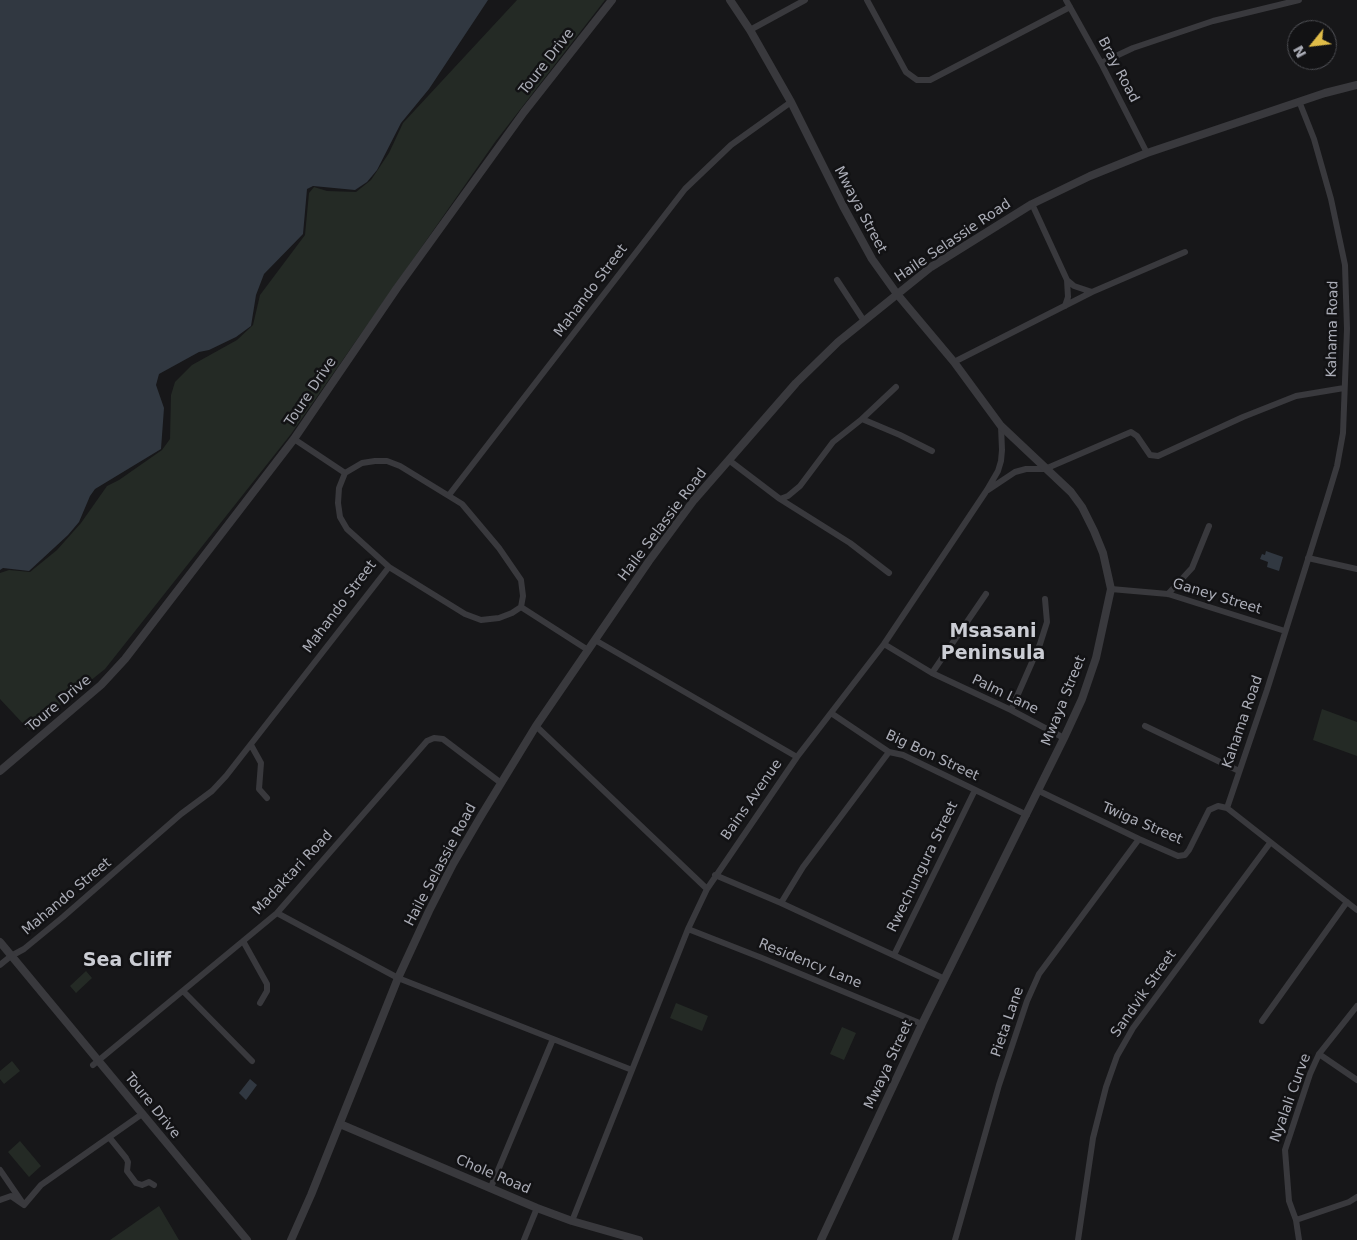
<!DOCTYPE html>
<html>
<head>
<meta charset="utf-8">
<style>
	body { margin:0 }
	#map { position:relative; width:1357px; height:1240px; overflow:hidden; background:#171719; font-family:"DejaVu Sans",sans-serif }
	canvas { display:block }
	.north { position:absolute; left:1287px; top:20px; width:50px; height:50px; box-sizing:border-box; background:#121214; border:1px solid #4f5055; border-radius:50%; rotate:241deg; font-size:14px; font-weight:700; line-height:20px; text-align:center; color:#abadb7 }
	.north::after { content:''; display:block; margin:auto; width:18px; height:22px; background:#e0bc48; clip-path:polygon(50% 0,100% 100%,50% 72%,0 100%) }
</style>
</head>
<body>
<div id="map">
<canvas width="1357" height="1240"></canvas>
<div class="north">N</div>
</div>
<script>
const c = document.querySelector('canvas').getContext('2d');
c.lineJoin = 'round';
function paint(path, color) { c.fillStyle = color; c.fill(path, 'evenodd'); }
const toPath = rows => new Path2D(rows.map(r => 'M' + r).join(''));
function stroke(path, color, width, dash) { c.strokeStyle = color; c.lineWidth = width; c.lineCap = dash ? 'butt' : 'round'; c.setLineDash(dash || []); c.stroke(path); }
function write(font, color, halo, rows, align = 'center') {
  c.font = font + ' "DejaVu Sans",sans-serif'; c.lineWidth = 5; c.setLineDash([]); c.textBaseline = 'middle'; c.strokeStyle = halo; c.fillStyle = color; for (const [text, x, y, turn = 0] of rows) {
    c.save(); c.translate(x, y); c.rotate((+turn || 0) * Math.PI / 180); c.textAlign = isNaN(turn) ? turn : align; if (halo) c.strokeText(text, 0, 0); c.fillText(text, 0, 0); c.restore();
  }
}
paint(toPath([
	[517,0,605,0,495,142,291,434,105,669,29,730,0,699,0,573,9,570,30,572,57,550,81,523,107,486,119,480,162,450,170,439,171,395,175,382,192,365,237,340,253,325,260,295,305,235,309,193,314,187,327,191,356,192,371,180,389,153,403,123],
	[1322,709,1357,722,1357,756,1313,740],
	[86,971,92,978,76,993,70,986],
	[676,1003,708,1016,702,1031,670,1018],
	[842,1027,856,1033,844,1060,830,1054],
	[12,1061,20,1071,4,1084,0,1079,0,1071],
	[20,1141,41,1166,29,1177,8,1152],
	[159,1206,179,1240,110,1240]
]), '#242a25');
paint(toPath([
	[0,0,488,0,429,89,401,123,377,170,367,182,355,190,313,186,307,189,303,234,264,274,256,295,251,326,236,337,209,350,199,352,159,374,156,385,164,408,161,449,95,489,90,496,79,522,68,535,29,571,3,568,0,570],
	[1266,551,1283,557,1279,571,1267,567,1268,562,1260,559,1262,554,1265,555],
	[250,1079,257,1085,246,1100,239,1093]
]), '#313841');
stroke(toPath([
	[867,0,906,72,917,80,930,80,1070,7],
	[1066,0,1101,63,1147,153],
	[750,30,805,0],
	[1101,63,1133,48,1213,21,1299,0],
	[1032,204,1067,280,1068,297,1065,306],
	[837,280,864,321],
	[1067,280,1074,286,1092,292],
	[954,362,1092,292,1185,252],
	[862,419,900,435,932,451],
	[294,439,345,473],
	[375,461,387,461,400,466,462,504,499,548,521,580,523,596,521,607,512,613,499,618,481,620,465,614,389,567,347,529,340,517,338,503,339,488,345,473,362,463,375,461],
	[730,461,780,499,850,543,889,573],
	[988,490,1015,472,1026,469,1045,469,1131,432,1137,436,1150,455,1158,456,1243,417,1296,396,1344,388],
	[449,495,685,189,731,145,791,102],
	[780,499,788,496,800,486,833,442,862,419,896,387],
	[1308,558,1357,569],
	[1111,589,1168,594,1285,631],
	[1168,594,1192,568,1209,526],
	[521,607,588,650],
	[595,640,797,757],
	[884,644,932,673,1011,710,1064,738],
	[932,673,986,594],
	[1011,710,1040,644,1047,622,1045,599],
	[831,713,889,752,903,755,1027,815],
	[536,726,707,889],
	[1145,726,1239,771],
	[251,745,261,763,259,789,267,798],
	[1039,791,1139,839,1178,856,1185,855,1189,850,1209,810,1218,806,1227,808,1357,910],
	[1227,808,1267,690,1327,499,1337,466,1343,433,1347,329,1345,265,1331,199,1314,139,1299,101],
	[715,875,781,903,945,979],
	[781,903,803,867,889,752],
	[277,913,398,978,632,1070],
	[688,929,762,958,922,1024],
	[243,941,267,984,267,991,260,1003],
	[894,955,975,790],
	[0,965,11,956,24,949,63,917,181,814,212,791,226,776,389,567],
	[183,991,252,1061],
	[1262,1021,1347,902],
	[1319,1054,1357,1080],
	[93,1065,277,913,427,741,434,738,443,739,501,783],
	[109,1137,126,1158,128,1162,127,1171,136,1183,142,1185,149,1182,154,1185],
	[0,1170,22,1202],
	[491,1187,553,1039],
	[0,1200,11,1196,24,1205,41,1185,142,1114],
	[1296,1220,1349,1202,1357,1197],
	[572,1221,688,929,707,889,797,757,884,644,987,490,998,471,1001,461,1002,450,1001,426],
	[524,1240,537,1208],
	[955,1240,999,1085,1027,1001,1039,974,1139,839],
	[1078,1240,1093,1138,1106,1087,1117,1056,1133,1028,1270,843],
	[1299,1240,1296,1220,1289,1201,1285,1150,1310,1074,1319,1054,1357,1006]
]), '#39393d', 6);
stroke(toPath([
	[730,0,750,30,791,102,843,206,872,259,897,294,954,362,1001,426,1071,492,1082,507,1094,531,1103,553,1111,589,1096,658,1082,699,1064,738,922,1024,821,1240],
	[0,771,101,685,125,659,294,439,397,288,524,112,612,0],
	[0,942,247,1240],
	[340,1124,537,1208,572,1221,639,1240],
	[291,1240,311,1195,398,978,429,911,453,864,481,816,536,726,649,561,694,500,796,383,838,342,931,267,1032,204,1090,176,1147,153,1325,93,1357,85]
]), '#39393d', 8);
write('14px', '#abadb7', '#121214', [
	["Toure Drive",547,62,-52],
	["Bray Road",1118,70,62],
	["Mwaya Street",860,210,62],
	["Haile Selassie Road",953,241,-34],
	["Mahando Street",591,291,-53],
	["Kahama Road",1333,329,-89],
	["Toure Drive",311,392,-56],
	["Haile Selassie Road",663,525,-53],
	["Ganey Street",1217,597,17],
	["Mahando Street",340,607,-53],
	["Palm Lane",1005,695,26],
	["Mwaya Street",1064,701,-68],
	["Toure Drive",59,704,-40],
	["Kahama Road",1243,722,-71],
	["Big Bon Street",932,756,25],
	["Bains Avenue",752,800,-55],
	["Twiga Street",1142,824,23],
	["Haile Selassie Road",441,865,-62],
	["Rwechungura Street",923,867,-64],
	["Madaktari Road",293,873,-47],
	["Mahando Street",67,897,-40],
	["Residency Lane",810,964,22],
	["Sandvik Street",1144,994,-55],
	["Pieta Lane",1008,1022,-71],
	["Mwaya Street",889,1065,-65],
	["Nyalali Curve",1291,1098,-70],
	["Toure Drive",152,1106,51],
	["Chole Road",493,1175,23]
]);
write('bold 19px', '#cbcdd4', '#121214', [
	["Msasani",993,632],
	["Peninsula",993,654],
	["Sea Cliff",127,961]
]);
</script>
</body>
</html>
